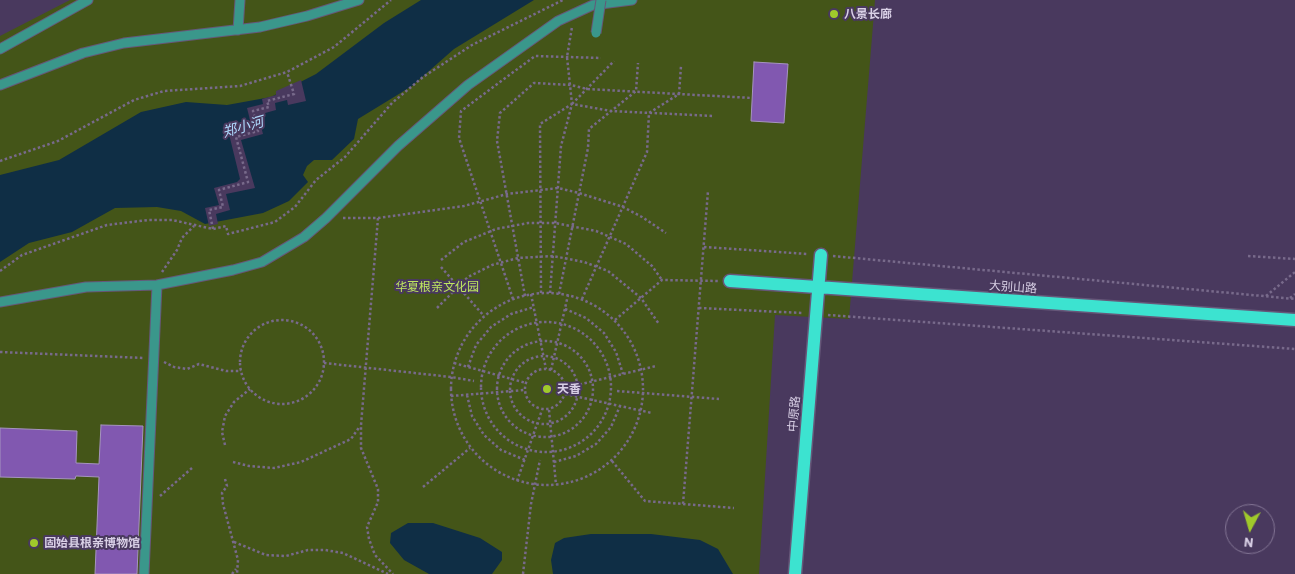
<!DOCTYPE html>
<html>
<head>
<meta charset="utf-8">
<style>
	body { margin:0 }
	#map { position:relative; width:1295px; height:574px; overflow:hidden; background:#49395e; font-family:Barlow,sans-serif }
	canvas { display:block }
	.north { position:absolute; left:1225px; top:504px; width:50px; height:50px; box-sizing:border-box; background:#49395e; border:1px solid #837594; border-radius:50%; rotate:186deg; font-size:14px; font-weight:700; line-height:20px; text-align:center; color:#d9d0e6 }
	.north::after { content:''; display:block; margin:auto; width:18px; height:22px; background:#a0c92b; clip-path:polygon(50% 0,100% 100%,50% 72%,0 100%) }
</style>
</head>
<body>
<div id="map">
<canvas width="1295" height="574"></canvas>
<div class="north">N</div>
</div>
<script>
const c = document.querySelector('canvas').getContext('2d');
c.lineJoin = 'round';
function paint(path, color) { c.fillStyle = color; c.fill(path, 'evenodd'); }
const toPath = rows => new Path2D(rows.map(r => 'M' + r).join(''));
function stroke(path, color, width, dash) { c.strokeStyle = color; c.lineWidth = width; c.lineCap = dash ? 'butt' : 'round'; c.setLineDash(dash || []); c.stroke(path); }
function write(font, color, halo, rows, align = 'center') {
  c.font = font + ' Barlow,"Noto Sans SC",sans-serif'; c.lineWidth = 4; c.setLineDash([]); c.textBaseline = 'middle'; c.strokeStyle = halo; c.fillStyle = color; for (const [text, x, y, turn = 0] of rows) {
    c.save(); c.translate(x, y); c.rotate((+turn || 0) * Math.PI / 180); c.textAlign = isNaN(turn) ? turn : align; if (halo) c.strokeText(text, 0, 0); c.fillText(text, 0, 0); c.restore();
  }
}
paint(toPath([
	[70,0,875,0,849,319,775,315,759,574,0,574,0,36]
]), '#445518');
paint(toPath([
	[421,0,534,0,454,49,412,86,358,119,354,139,332,160,314,160,307,166,303,175,308,182,289,201,263,213,205,224,181,211,157,207,115,208,72,232,29,243,0,262,0,175,59,160,141,112,186,102,227,105,271,97,316,74,384,23],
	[408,523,433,523,480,538,502,552,502,560,492,574,429,574,404,560,390,543,391,533],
	[591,534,651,534,700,540,718,549,733,574,553,574,551,560,555,543,564,538]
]), '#0f2e45');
paint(toPath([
	[301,80,306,101,288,105,287,100,275,103,276,110,258,115,263,134,241,140,255,188,226,194,230,210,216,214,218,224,209,226,205,208,219,205,214,188,237,182,240,179,229,134,252,128,247,108,263,104,262,99,276,95,276,91]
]), '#49395e');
const building = toPath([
	[754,62,788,64,784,123,751,121,754,62],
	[101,425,143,426,137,574,95,574,99,477,76,476,75,479,0,477,0,428,77,431,76,463,99,464,101,425]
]);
paint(building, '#8158b0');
stroke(building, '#a694bf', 1);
const minor = toPath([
	[238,30,240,0],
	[0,49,88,0],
	[0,85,83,53,124,43,260,27,307,16,359,0],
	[0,302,86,287,157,285,233,270,262,262,304,237,326,218,398,146,468,85,558,21,593,5,632,0],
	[144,574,157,285]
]);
const major = toPath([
	[730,281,1295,320],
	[795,574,821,255]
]);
stroke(minor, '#665779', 11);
stroke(major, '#665779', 15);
stroke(toPath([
	[572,104,614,61],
	[0,161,58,141,134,100,164,91,240,86,287,72,334,47,391,0],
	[343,218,378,218,464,206,507,194,558,188,579,193,623,207,642,217,666,233],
	[378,218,361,425,361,448,378,489,378,502,367,527,369,539,375,555,393,574],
	[213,229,209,210,223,207,219,190,248,182,236,137,258,131,253,111,269,107,267,101,294,94,287,72],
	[704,247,808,254],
	[833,256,1295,299],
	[1248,256,1295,259],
	[441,260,464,242,496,229,528,223,555,223,596,231,626,244,652,266,662,280],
	[441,267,484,316],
	[0,271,22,255,107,225,148,220,172,220,213,229,226,226,228,234,275,222,295,207,316,180,345,157,392,103,423,77,472,45,563,0],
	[162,272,177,250,182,238,194,226],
	'451 389a96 96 0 1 1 192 0a96 96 0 1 1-192 0Z',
	[541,293,540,124,572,104,611,111,714,116],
	[550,293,561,146,572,104,567,57,572,27],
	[531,294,546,369],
	[559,294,588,148,589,129,636,91,638,63],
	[525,296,497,141,500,113,534,83,571,85,587,89,752,98],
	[1266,296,1295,272],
	[1290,298,1295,294],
	[513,299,459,138,461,111,535,56,601,58],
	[582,299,647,152,649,113,679,94,681,66],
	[437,308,468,277,492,265,518,258,553,256,584,262,608,271,641,298,659,324],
	[699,308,802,313],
	[565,309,586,318,604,333,616,352,623,374],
	[828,315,1295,349],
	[615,320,662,280,718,281],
	'240 362a42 42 0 1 1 84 0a42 42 0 1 1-84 0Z',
	'481 387a65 65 0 1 1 130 0a65 65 0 1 1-130 0Z',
	'497 389a48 48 0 1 1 96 0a48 48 0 1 1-96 0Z',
	[0,352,144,358],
	'510 390a34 34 0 1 1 68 0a34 34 0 1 1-68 0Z',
	[164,362,174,367,187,369,199,364,226,371,241,371],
	[324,363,451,377,474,381],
	[454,363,526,383],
	[468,367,476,345,491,327,511,314,534,307],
	'525 389a20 20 0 1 1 40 0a20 20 0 1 1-40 0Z',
	[551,370,568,295],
	[565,388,656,366],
	[617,391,719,399],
	[565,394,652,413],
	[467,395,472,416,484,435,501,450,525,460],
	[451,396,524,390],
	[549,410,556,485],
	[225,445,222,432,225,416,234,402,250,389],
	[612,461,645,501,683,504,708,191],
	[233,462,249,466,274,468,301,462,351,439,360,426],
	[554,462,576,456,596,444,611,427,620,406],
	[225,479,227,486,222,493,223,504,238,560,237,574],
	[517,481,542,410],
	[423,487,470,448],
	[160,496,192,468],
	[683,504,734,508],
	[234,542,266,555,286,556,308,550,325,550,343,553,388,574],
	[232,574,236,569],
	[523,574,531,504,540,460]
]), '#786a8b', 2.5, [2.5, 2.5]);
stroke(minor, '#3a978b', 9);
stroke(major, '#3ce3d0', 12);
const minorBridge = toPath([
	[596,33,601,0]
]);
stroke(minorBridge, '#665779', 11, []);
stroke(minorBridge, '#3a978b', 9);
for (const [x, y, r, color] of [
	[834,14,5,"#a0c92b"],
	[547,389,5,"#a0c92b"],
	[34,543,5,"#a0c92b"]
]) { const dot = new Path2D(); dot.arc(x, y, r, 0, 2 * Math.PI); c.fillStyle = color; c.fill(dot); stroke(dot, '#49395e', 2); }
write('bold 12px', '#d9d0e6', '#49395e', [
	["八景长廊",844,14],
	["天香",557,389],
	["固始县根亲博物馆",44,543]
], 'left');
write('12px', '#bee65f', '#49395e', [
	["华夏根亲文化园",437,287]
]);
write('12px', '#d9d0e6', '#49395e', [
	["大别山路",1013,287,4],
	["中原路",794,414,-85]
]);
write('italic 14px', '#afdafe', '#49395e', [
	["郑小河",243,127,-16]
]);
</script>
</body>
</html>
